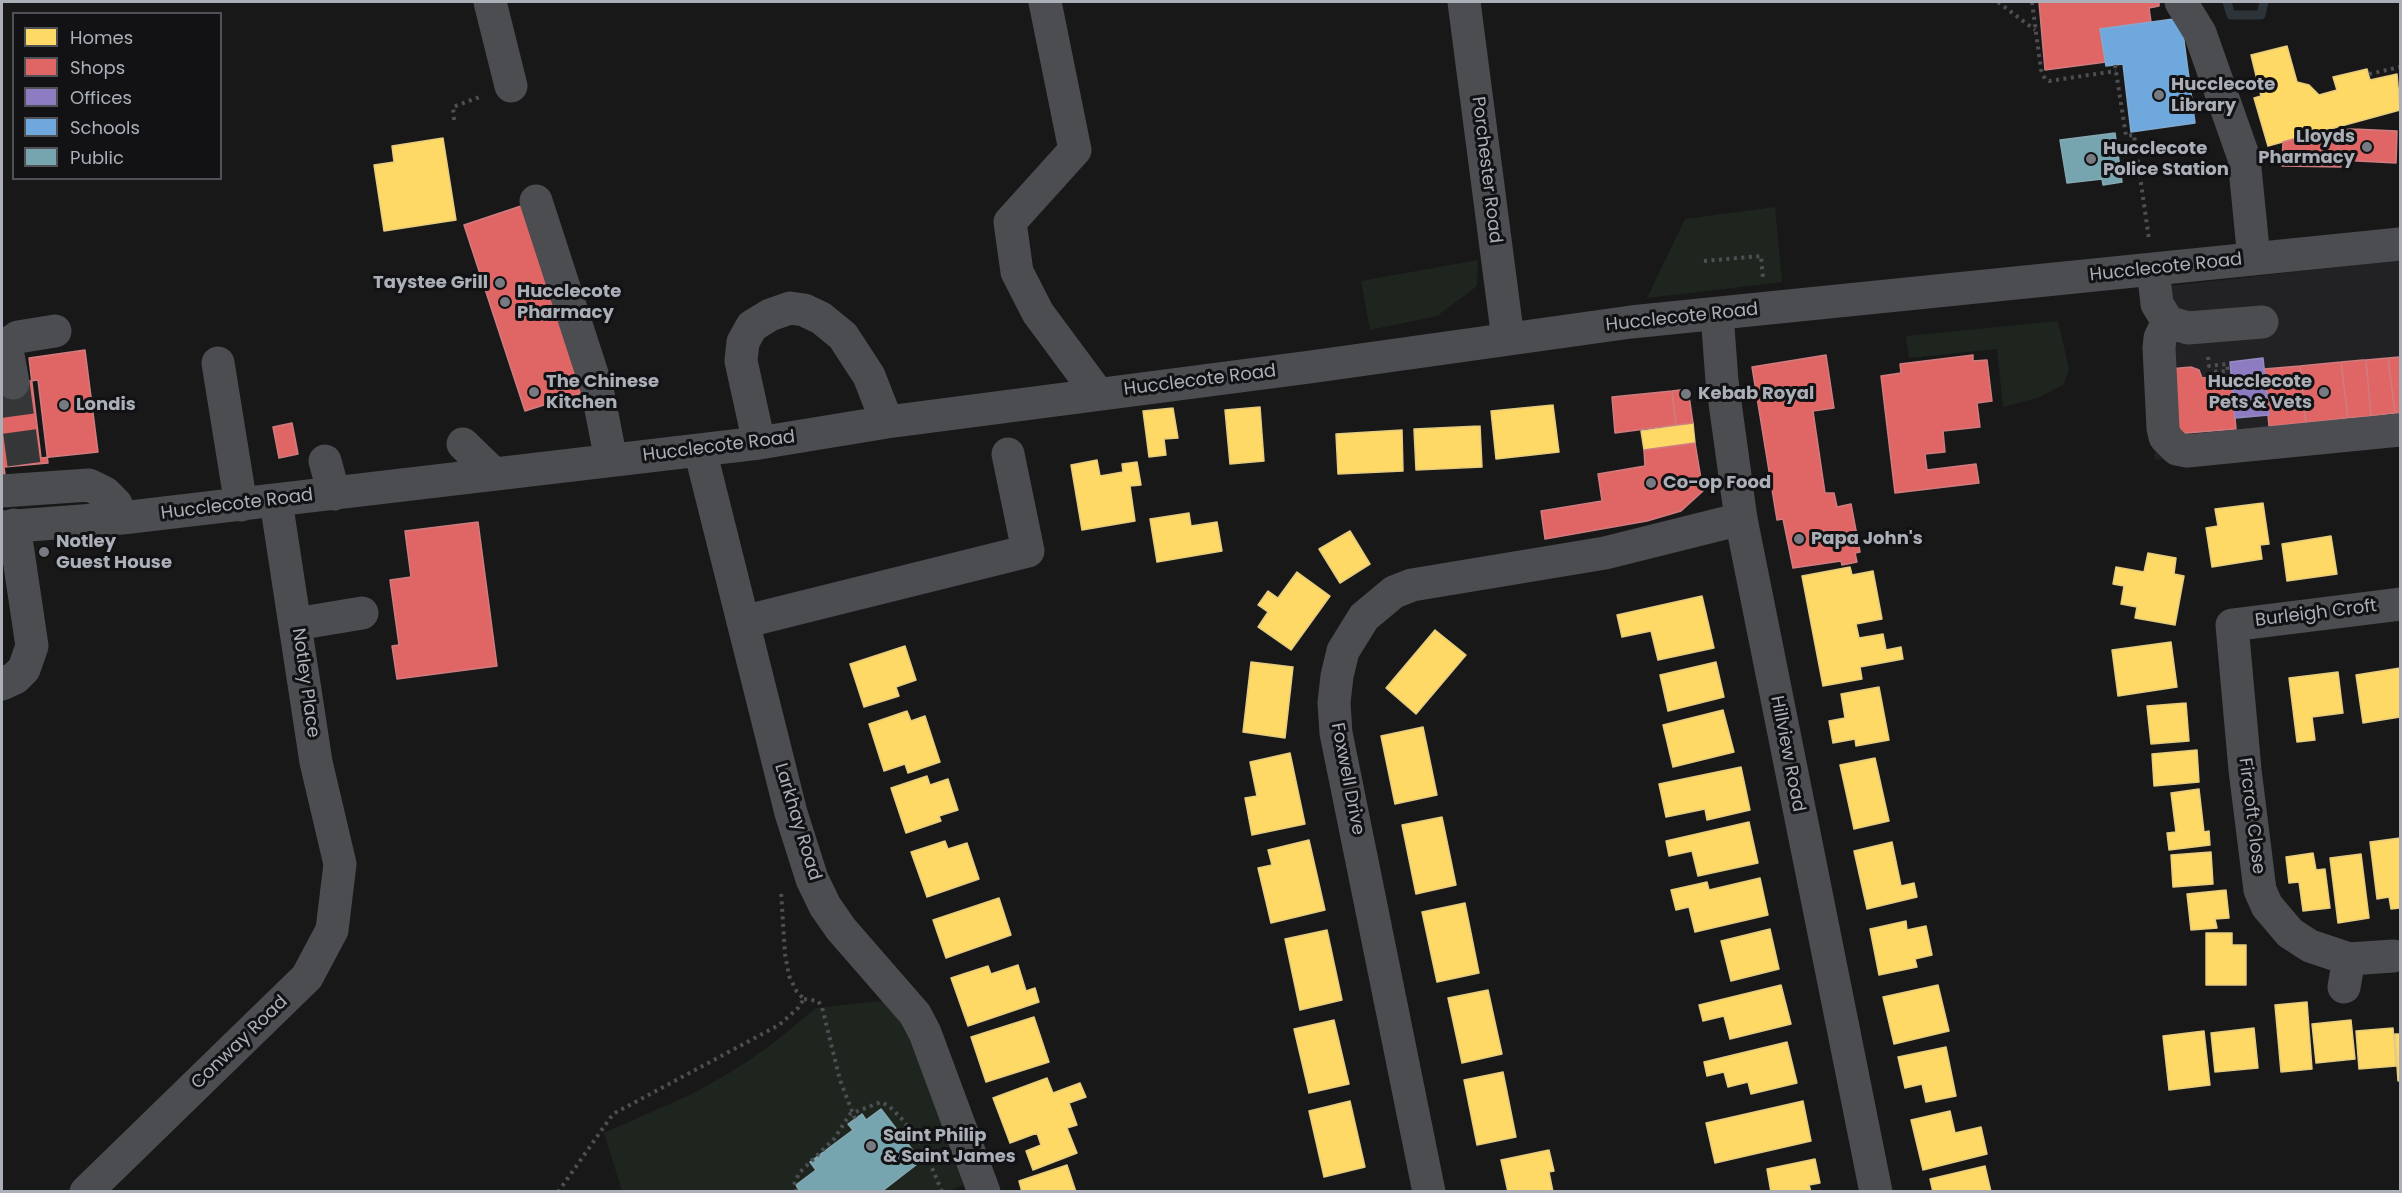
<!DOCTYPE html>
<html>
<head>
<meta charset="utf-8">
<style>
	body { margin:0 }
	#map { position:relative; width:2402px; height:1193px; overflow:hidden; background:#181818; font-family:Poppins,sans-serif }
	canvas { display:block }
	.frame { position:absolute; inset:0; border:3px solid #aaafb8; pointer-events:none }
	.legend { position:absolute; left:12px; top:12px; width:210px; height:168px; box-sizing:border-box; background:#121214; border:2px solid #4f5156; margin:0; padding:8px 10px; list-style:none; font-size:18px; color:#aaafb8 }
	.legend li { display:flex; align-items:center; gap:12px; height:30px }
	.legend b { width:30px; border:2px solid #4f5156 }
</style>
</head>
<body>
<div id="map">
<canvas width="2402" height="1193"></canvas>
<div class="frame"></div>
<ul class="legend">
<li><b style="height:16px;background:#ffd966"></b>Homes</li>
<li><b style="height:16px;background:#e06666"></b>Shops</li>
<li><b style="height:16px;background:#8e7cc3"></b>Offices</li>
<li><b style="height:16px;background:#6fa8dc"></b>Schools</li>
<li><b style="height:16px;background:#76a5af"></b>Public</li>
</ul>
</div>
<script>
const c = document.querySelector('canvas').getContext('2d');
c.lineJoin = 'round';
function paint(path, color) { c.fillStyle = color; c.fill(path, 'evenodd'); }
const toPath = rows => new Path2D(rows.map(r => 'M' + r).join(''));
function stroke(path, color, width, dash) { c.strokeStyle = color; c.lineWidth = width; c.lineCap = dash ? 'butt' : 'round'; c.setLineDash(dash || []); c.stroke(path); }
function write(font, color, halo, rows, align = 'center') {
  c.font = font + ' Poppins,sans-serif'; c.lineWidth = 6; c.setLineDash([]); c.textBaseline = 'middle'; c.strokeStyle = halo; c.fillStyle = color; for (const [text, x, y, turn = 0] of rows) {
    c.save(); c.translate(x, y); c.rotate((+turn || 0) * Math.PI / 180); c.textAlign = isNaN(turn) ? turn : align; if (halo) c.strokeText(text, 0, 0); c.fillText(text, 0, 0); c.restore();
  }
}
paint(toPath([
	[2400,260,2400,437,2155,460,2151,288]
]), '#222224');
paint(toPath([
	[1775,207,1782,282,1647,298,1685,219],
	[1478,260,1477,286,1437,316,1370,330,1361,281],
	[2058,321,2069,369,2063,385,2037,398,2003,407,1997,349,1909,358,1906,336],
	[880,1001,888,1003,899,1013,934,1095,963,1185,946,1192,622,1191,604,1133,692,1094,729,1073,766,1049,816,1008]
]), '#1e251f');
const homes = toPath([
	[2287,46,2297,82,2309,85,2319,95,2337,90,2333,77,2367,69,2370,80,2397,74,2400,110,2268,146,2254,98,2261,96,2251,55,2287,46],
	[443,138,456,220,384,231,374,165,394,162,392,146,443,138],
	[1553,405,1559,452,1496,459,1491,411,1553,405],
	[1260,407,1264,461,1230,464,1225,410,1260,407],
	[1173,408,1178,438,1164,439,1166,455,1149,457,1143,411,1173,408],
	[1693,423,1695,443,1644,450,1641,431,1693,423],
	[1480,426,1482,467,1416,470,1414,429,1480,426],
	[1402,430,1403,471,1338,474,1336,434,1402,430],
	[1097,460,1100,476,1123,472,1122,464,1137,462,1141,485,1130,486,1135,521,1082,530,1071,465,1097,460],
	[2263,503,2269,544,2260,545,2262,559,2212,567,2206,528,2218,526,2215,509,2263,503],
	[1189,513,1191,526,1217,522,1222,551,1157,562,1150,519,1189,513],
	[1350,531,1370,564,1340,583,1319,549,1350,531],
	[2331,536,2337,574,2287,581,2282,544,2331,536],
	[2148,553,2176,558,2174,574,2184,576,2175,625,2135,618,2137,607,2121,604,2124,586,2113,584,2116,567,2144,572,2148,553],
	[1850,567,1852,575,1873,571,1882,619,1856,624,1859,638,1883,634,1886,650,1901,647,1903,659,1860,667,1862,679,1823,686,1802,576,1850,567],
	[1297,572,1330,596,1291,650,1258,627,1268,612,1258,605,1268,591,1278,598,1297,572],
	[1702,596,1714,648,1658,660,1651,631,1622,637,1617,615,1702,596],
	[1435,630,1466,655,1416,714,1386,688,1435,630],
	[2171,642,2177,687,2118,696,2112,650,2171,642],
	[905,646,916,680,896,687,899,696,864,707,850,664,905,646],
	[1251,662,1293,667,1285,738,1243,732,1251,662],
	[1716,662,1724,697,1668,711,1660,675,1716,662],
	[2400,668,2400,717,2363,723,2356,675,2400,668],
	[2338,672,2343,713,2312,717,2315,740,2297,742,2289,678,2338,672],
	[1879,687,1889,740,1856,746,1855,739,1833,743,1829,721,1845,718,1841,694,1879,687],
	[2186,703,2189,741,2151,744,2147,706,2186,703],
	[1723,710,1734,752,1673,767,1663,725,1723,710],
	[907,711,911,721,925,716,940,762,908,773,905,764,884,771,869,724,907,711],
	[1423,727,1437,795,1395,804,1381,736,1423,727],
	[2197,750,2199,782,2154,786,2152,754,2197,750],
	[1290,753,1305,824,1252,835,1245,798,1257,796,1250,762,1290,753],
	[1875,758,1889,821,1854,829,1840,765,1875,758],
	[1741,767,1750,810,1707,820,1705,809,1666,817,1659,784,1741,767],
	[927,776,930,785,948,779,958,810,939,816,941,821,906,833,891,788,927,776],
	[2199,789,2204,832,2209,831,2210,845,2169,850,2167,833,2176,832,2171,793,2199,789],
	[1442,817,1456,885,1416,894,1402,825,1442,817],
	[1749,822,1758,863,1698,876,1692,851,1669,856,1666,841,1749,822],
	[2400,838,2400,908,2391,909,2389,897,2377,899,2370,842,2400,838],
	[1309,840,1325,910,1271,923,1258,868,1272,865,1268,850,1309,840],
	[945,841,948,849,967,843,979,879,927,897,911,852,945,841],
	[1892,842,1901,886,1914,883,1917,897,1867,909,1854,851,1892,842],
	[2211,852,2213,884,2173,887,2171,855,2211,852],
	[2313,853,2316,870,2325,869,2330,908,2303,911,2299,882,2289,883,2286,857,2313,853],
	[2361,854,2369,918,2338,923,2330,858,2361,854],
	[1760,878,1768,915,1695,932,1689,907,1676,910,1671,890,1707,882,1709,890,1760,878],
	[2226,890,2229,918,2215,919,2217,928,2191,930,2187,894,2226,890],
	[999,898,1011,935,946,958,933,920,999,898],
	[1465,903,1479,973,1437,982,1422,912,1465,903],
	[1906,921,1907,930,1926,926,1932,955,1915,959,1917,967,1879,975,1870,929,1906,921],
	[1770,929,1779,969,1731,981,1721,941,1770,929],
	[1327,930,1342,1000,1300,1010,1285,939,1327,930],
	[2206,933,2232,933,2232,945,2246,945,2246,985,2206,985,2206,933],
	[1018,965,1026,991,1035,988,1039,1002,968,1026,951,978,988,966,991,974,1018,965],
	[1781,985,1791,1024,1730,1039,1724,1016,1703,1021,1699,1005,1781,985],
	[1938,985,1949,1031,1894,1044,1883,997,1938,985],
	[1488,990,1502,1054,1462,1063,1448,998,1488,990],
	[2307,1002,2312,1069,2281,1072,2275,1005,2307,1002],
	[1034,1017,1049,1062,986,1082,971,1037,1034,1017],
	[1334,1020,1349,1084,1309,1093,1294,1029,1334,1020],
	[2351,1020,2355,1059,2316,1063,2312,1024,2351,1020],
	[2254,1028,2258,1068,2215,1072,2211,1033,2254,1028],
	[2393,1028,2396,1066,2359,1069,2356,1031,2393,1028],
	[2204,1031,2210,1085,2169,1090,2163,1036,2204,1031],
	[2395,1034,2400,1034,2400,1080,2398,1081,2395,1034],
	[1787,1042,1797,1083,1751,1094,1748,1082,1728,1087,1724,1072,1707,1076,1704,1062,1787,1042],
	[1946,1047,1956,1096,1926,1102,1922,1084,1905,1088,1898,1057,1946,1047],
	[1503,1072,1516,1137,1477,1145,1464,1080,1503,1072],
	[1047,1078,1053,1093,1080,1083,1086,1097,1069,1103,1077,1125,1067,1128,1077,1153,1033,1170,1026,1151,1041,1145,1037,1133,1010,1143,993,1098,1047,1078],
	[1350,1101,1365,1167,1324,1177,1309,1111,1350,1101],
	[1803,1101,1811,1141,1715,1163,1706,1123,1803,1101],
	[1950,1111,1955,1133,1981,1127,1987,1154,1923,1170,1911,1120,1950,1111],
	[1549,1150,1554,1171,1549,1172,1553,1192,1508,1192,1501,1160,1549,1150],
	[1815,1159,1820,1183,1809,1185,1811,1192,1771,1192,1767,1169,1815,1159],
	[1067,1165,1076,1192,1022,1192,1019,1181,1067,1165],
	[1985,1166,1991,1192,1933,1192,1930,1179,1985,1166]
]);
paint(homes, '#ffd966');
stroke(homes, '#e6cc7f', 1.5);
const shops = toPath([
	[2039,2,2159,2,2159,6,2149,8,2151,22,2100,29,2106,62,2045,70,2039,2],
	[2353,129,2397,131,2396,163,2338,160,2338,130,2353,129],
	[2319,132,2338,134,2338,160,2341,160,2341,167,2282,166,2283,142,2319,132],
	[527,204,588,391,525,411,464,225,527,204],
	[85,350,98,452,41,458,29,358,85,350],
	[1826,355,1834,408,1813,411,1825,493,1834,493,1837,507,1851,504,1860,552,1855,553,1857,562,1842,565,1841,561,1793,568,1783,519,1777,520,1752,367,1826,355],
	[1973,355,1973,361,1987,360,1992,401,1977,403,1980,427,1943,431,1945,452,1925,454,1927,470,1976,464,1979,483,1895,493,1881,376,1901,373,1900,364,1973,355],
	[2400,357,2400,413,2395,413,2388,358,2400,357],
	[2388,358,2395,413,2371,416,2366,360,2388,358],
	[2363,360,2366,360,2371,416,2348,418,2341,362,2363,360],
	[2341,362,2348,418,2306,423,2300,366,2341,362],
	[2300,366,2306,423,2269,426,2264,369,2300,366],
	[2191,367,2199,370,2202,378,2231,375,2236,429,2174,434,2169,369,2191,367],
	[38,380,48,463,4,467,6,483,2,483,2,384,38,380],
	[1688,389,1693,423,1676,425,1672,391,1688,389],
	[1672,391,1676,425,1615,433,1612,397,1672,391],
	[292,423,298,454,279,458,273,427,292,423],
	[1695,443,1703,491,1681,511,1647,521,1545,539,1541,511,1602,501,1598,474,1645,466,1644,450,1695,443],
	[478,522,497,666,397,679,392,646,399,645,390,580,411,577,405,531,478,522]
]);
paint(shops, '#e06666');
stroke(shops, '#d07c7f', 1.5);
const offices = toPath([
	[2263,358,2269,415,2235,418,2230,362,2263,358]
]);
paint(offices, '#8e7cc3');
stroke(offices, '#968bc0', 1.5);
const schools = toPath([
	[2181,18,2195,123,2131,132,2123,64,2106,66,2100,29,2181,18]
]);
paint(schools, '#6fa8dc');
stroke(schools, '#81aad1', 1.5);
const public = toPath([
	[2115,133,2122,182,2103,185,2102,179,2067,183,2060,140,2115,133],
	[881,1109,921,1161,881,1192,800,1192,796,1185,816,1170,810,1162,853,1130,848,1124,862,1114,866,1120,881,1109]
]);
paint(public, '#76a5af');
stroke(public, '#86a8b2', 1.5);
stroke(toPath([
	[2227,2,2231,15,2261,15,2264,2]
]), '#2c3339', 9);
stroke(toPath([
	[13,383,24,465]
]), '#353638', 33, [33, 16]);
stroke(toPath([
	[1998,2,2035,30],
	[2032,2,2041,70,2045,79,2049,81,2116,71],
	[2115,65,2126,136,2134,135,2149,239],
	[2369,74,2400,67],
	[454,120,453,107,482,96],
	[1704,261,1761,256,1763,278],
	[2208,357,2209,366,2227,364,2228,371,2210,372],
	[804,999,818,1001,822,1007,840,1080,855,1119],
	[558,1192,613,1114,779,1025,798,1008,804,999,797,992,789,976,785,954,781,891],
	[796,1192,794,1185,799,1173,834,1139,850,1114,881,1102,889,1106,901,1118,923,1146,942,1192]
]), '#4e4f52', 4, [3, 4.5]);
stroke(toPath([
	[490,2,511,86],
	[1045,2,1075,150,1010,222,1017,272,1038,313,1098,394],
	[1464,2,1508,339],
	[2181,2,2200,33,2244,158,2254,259],
	[536,201,597,389,611,460],
	[2153,269,2157,304,2168,322,2160,338,2159,348,2163,428,2165,437,2177,449,2187,451,2400,430],
	[1717,314,1722,381,1741,519,1876,1192],
	[2168,322,2188,328,2262,322],
	[2,345,8,355,13,383],
	[4,347,18,337,55,331],
	[218,363,241,505],
	[759,443,741,361,743,342,752,326,770,315,790,308,804,310,821,318,843,336,869,376,887,422],
	[463,444,494,474],
	[700,450,791,813,812,879,825,906,841,929,915,1014,925,1033,984,1192],
	[325,461,334,494],
	[2,491,89,485,105,493,116,504,122,518],
	[2,527,122,518,759,443,887,422,1310,367,1631,322,2400,244],
	[743,622,1028,551,1008,454],
	[296,624,362,613],
	[2,684,15,678,24,669,32,646,14,525],
	[2393,956,2349,959,2310,946,2290,933,2267,906,2260,890,2245,770,2232,625,2400,604],
	[2344,987,2349,959],
	[86,1192,307,977,332,930,340,864,316,762,276,501],
	[1429,1192,1336,733,1334,703,1337,676,1343,651,1364,617,1394,592,1412,585,1605,553,1741,519]
]), '#4c4d51', 33);
for (const [x, y, r, color] of [
	[2159,95,6,"#777a80"],
	[2367,147,6,"#777a80"],
	[2091,159,6,"#777a80"],
	[500,283,6,"#777a80"],
	[505,302,6,"#777a80"],
	[534,392,6,"#777a80"],
	[2324,392,6,"#777a80"],
	[1686,394,6,"#777a80"],
	[64,405,6,"#777a80"],
	[1651,483,6,"#777a80"],
	[1799,539,6,"#777a80"],
	[44,552,6,"#777a80"],
	[871,1146,6,"#777a80"]
]) { const dot = new Path2D(); dot.arc(x, y, r, 0, 2 * Math.PI); c.fillStyle = color; c.fill(dot); stroke(dot, '#121214', 2); }
write('bold 18px', '#aaafb8', '#121214', [
	["Hucclecote",2171,85],
	["Library",2171,106],
	["Lloyds",2355,137,"right"],
	["Pharmacy",2355,158,"right"],
	["Hucclecote",2103,149],
	["Police Station",2103,170],
	["Taystee Grill",488,283,"right"],
	["Hucclecote",517,292],
	["Pharmacy",517,313],
	["The Chinese",546,382],
	["Kitchen",546,403],
	["Hucclecote",2312,382,"right"],
	["Pets & Vets",2312,403,"right"],
	["Kebab Royal",1698,394],
	["Londis",76,405],
	["Co-op Food",1663,483],
	["Papa John's",1811,539],
	["Notley",56,542],
	["Guest House",56,563],
	["Saint Philip",883,1136],
	["& Saint James",883,1157]
], 'left');
write('18px', '#aaafb8', '#121214', [
	["Porchester Road",1486,170,83],
	["Hucclecote Road",2166,268,-6],
	["Hucclecote Road",1682,318,-6],
	["Hucclecote Road",1200,381,-7],
	["Hucclecote Road",719,447,-7],
	["Hucclecote Road",237,505,-7],
	["Burleigh Croft",2316,614,-7],
	["Notley Place",305,683,82],
	["Hillview Road",1787,754,79],
	["Foxwell Drive",1347,779,79],
	["Fircroft Close",2251,816,83],
	["Larkhay Road",797,822,73],
	["Conway Road",240,1043,-44]
]);
</script>
</body>
</html>
